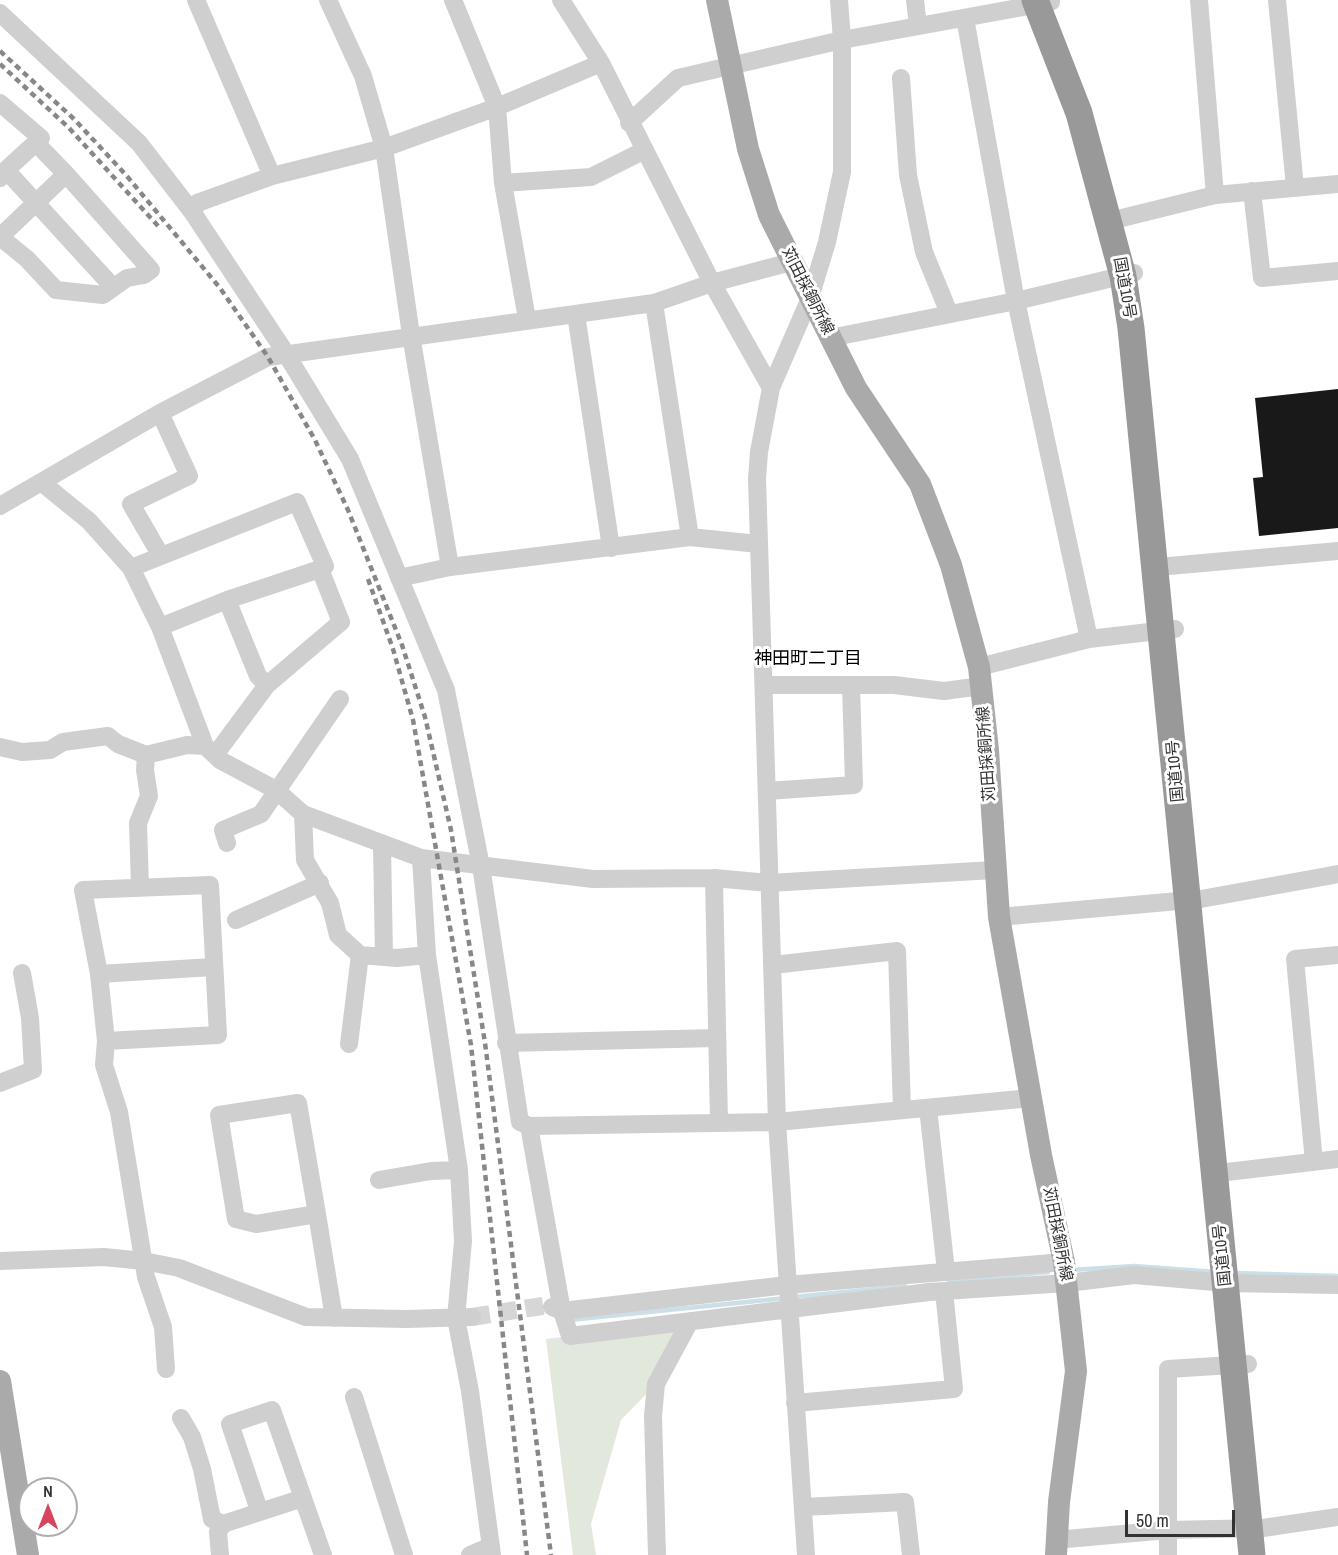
<!DOCTYPE html>
<html>
<head>
<meta charset="utf-8">
<style>
	body { margin:0 }
	#map { position:relative; width:1338px; height:1555px; overflow:hidden; background:#fff; font-family:"Archivo Narrow",sans-serif }
	canvas { display:block }
	.north { position:absolute; left:18px; top:1477px; width:60px; height:60px; box-sizing:border-box; background:#fff; border:2px solid #adadad; border-radius:50%; rotate:0deg; font-size:16px; font-weight:700; line-height:24px; text-align:center; color:#323232 }
	.north::after { content:''; display:block; margin:auto; width:21px; height:27px; background:#d6475f; clip-path:polygon(50% 0,100% 100%,50% 72%,0 100%) }
	.scale { position:absolute; left:1125px; top:1510px; width:110px; height:27px; box-sizing:border-box; border:3px solid #323232; border-top:0; padding-left:8px; font-size:18px; line-height:21px; white-space:nowrap; color:#323232; -webkit-text-stroke:4px #fff; paint-order:stroke }
</style>
</head>
<body>
<div id="map">
<canvas width="1338" height="1555"></canvas>
<div class="north">N</div>
<div class="scale">50 m</div>
</div>
<script>
const c = document.querySelector('canvas').getContext('2d');
c.lineJoin = 'round';
function paint(path, color) { c.fillStyle = color; c.fill(path, 'evenodd'); }
const toPath = rows => new Path2D(rows.map(r => 'M' + r).join(''));
function stroke(path, color, width, dash) { c.strokeStyle = color; c.lineWidth = width; c.lineCap = dash ? 'butt' : 'round'; c.setLineDash(dash || []); c.stroke(path); }
function write(font, color, halo, rows, align = 'center') {
  c.font = font + ' "Archivo Narrow","Noto Sans JP",sans-serif'; c.lineWidth = 6; c.setLineDash([]); c.textBaseline = 'middle'; c.strokeStyle = halo; c.fillStyle = color; for (const [text, x, y, turn = 0] of rows) {
    c.save(); c.translate(x, y); c.rotate((+turn || 0) * Math.PI / 180); c.textAlign = isNaN(turn) ? turn : align; if (halo) c.strokeText(text, 0, 0); c.fillText(text, 0, 0); c.restore();
  }
}
paint(toPath([
	[690,1321,656,1384,621,1420,591,1524,596,1555,573,1555,546,1339]
]), '#e3e8dc');
stroke(toPath([
	[1072,1270,1134,1266,1216,1272],
	[1233,1273,1338,1276],
	[949,1282,1048,1272],
	[794,1297,905,1286],
	[570,1320,786,1298]
]), '#cbdfe7', 4.5);
paint(toPath([
	[1338,389,1338,528,1259,536,1253,478,1263,477,1255,398]
]), '#191919');
stroke(toPath([
	[472,1317,548,1305]
]), '#d6d6d6', 18, [18, 9]);
stroke(toPath([
	[196,0,272,176],
	[328,0,363,76,384,148,411,335,450,567],
	[453,0,497,107,503,183,527,319],
	[561,0,601,63,712,283,771,388],
	[915,0,918,26],
	[1199,0,1215,195],
	[1277,0,1295,187],
	[0,13,139,143,193,213,285,352,350,459,446,690,481,866,520,1122,529,1126,777,1122,1031,1098],
	[965,18,1016,301,1089,639],
	[901,78,908,175,924,252,949,313],
	[0,103,41,138,6,170],
	[629,123,678,78,842,40,1051,2],
	[36,143,66,174],
	[66,174,151,270,144,275,127,278,103,295,56,290,27,259,0,237,66,174],
	[0,178,6,170,113,287],
	[503,183,591,177,645,150],
	[1252,191,1262,278,1338,271],
	[193,213,197,203,272,176,384,148,497,107,601,63],
	[1122,218,1215,195,1338,184],
	[654,303,690,537],
	[576,314,611,548],
	[830,338,1016,301,1134,273],
	[160,413,189,476,131,504,161,556],
	[41,482,89,521,131,568,160,627,205,746,220,760,276,790,303,814,421,858,593,879,714,878,769,883,994,870],
	[0,506,160,413,268,357,654,303,712,283,791,262],
	[1169,566,1338,551],
	[131,568,297,502,325,566,320,569],
	[399,578,450,567,690,537,758,544],
	[227,600,258,676,267,685],
	[160,627,227,600,320,569,341,622,267,685,215,755],
	[979,667,1089,639,1175,629],
	[764,685,894,685,944,691,982,686],
	[0,747,22,752,50,750,63,742,108,736,118,744,146,755,187,745,205,746],
	[767,791,854,785,851,685],
	[303,814,305,860,330,903,338,935,360,955,397,958,427,955],
	[227,843,223,830,261,814,340,699],
	[382,845,384,957],
	[421,858,427,955,459,1170,463,1241,456,1318,470,1391,492,1555],
	[714,878,719,1123],
	[140,887,138,823,149,796,145,770,146,755],
	[999,917,1201,899,1338,874],
	[236,920,320,883],
	[773,965,897,951,902,1110],
	[99,974,213,967],
	[106,1041,218,1035,210,885,83,890,99,974,106,1041,104,1065,119,1112,146,1277,163,1327,166,1369],
	[506,1043,717,1038],
	[349,1044,360,955],
	[0,1083,33,1070,30,1018,22,973],
	[928,1108,946,1271],
	[529,1126,562,1311,570,1336,929,1292,1067,1283,1134,1275,1226,1283,1338,1285],
	[1314,1162,1295,959,1338,955],
	[1227,1172,1338,1159],
	[379,1180,431,1171,459,1170],
	[317,1214,256,1224,236,1219,219,1115,298,1103,317,1214,334,1318],
	[0,1261,104,1257,144,1261,179,1268,306,1317,407,1319,472,1317],
	[552,1307,562,1311,787,1285,1064,1262],
	[354,1397,404,1555],
	[795,1403,954,1389,944,1291],
	[181,1418,192,1437,202,1469,212,1519,223,1524],
	[803,1507,905,1502,911,1555],
	[259,1510,230,1424,272,1410,323,1555],
	[1055,1540,1168,1530,1263,1528,1338,1517],
	[220,1555,218,1532,223,1524,303,1498],
	[470,1555,491,1546],
	[657,1555,653,1416,656,1384,690,1321],
	[806,1555,777,1122,757,479,759,452,771,388,810,298,827,242,842,172,842,40,839,0],
	[1168,1555,1168,1369,1248,1364]
]), '#cfcfcf', 18);
stroke(toPath([
	[717,0,748,149,769,215,856,388,920,484,951,565,979,667,988,750,999,917,1041,1155,1064,1262,1076,1371,1059,1502,1056,1555],
	[0,1381,28,1555]
]), '#aaa', 22);
stroke(toPath([
	[1035,0,1079,113,1123,276,1131,328,1252,1555]
]), '#999', 27);
stroke(toPath([
	[0,51,74,119,126,175,220,288,268,357,315,440,348,510,402,645,425,717,451,830,485,1043,551,1555],
	[0,64,69,128,159,227],
	[368,579,393,649,413,720,471,1045,527,1555]
]), '#878787', 4.5, [6, 4.5]);
write('16px', '#323232', '#fff', [
	["国道10号",1124,288,80],
	["苅田採銅所線",807,291,63],
	["苅田採銅所線",987,754,-94],
	["国道10号",1176,771,-95],
	["苅田採銅所線",1057,1234,79],
	["国道10号",1223,1255,-96]
]);
write('18px', '#000', '#fff', [
	["神田町二丁目",808,659]
]);
</script>
</body>
</html>
